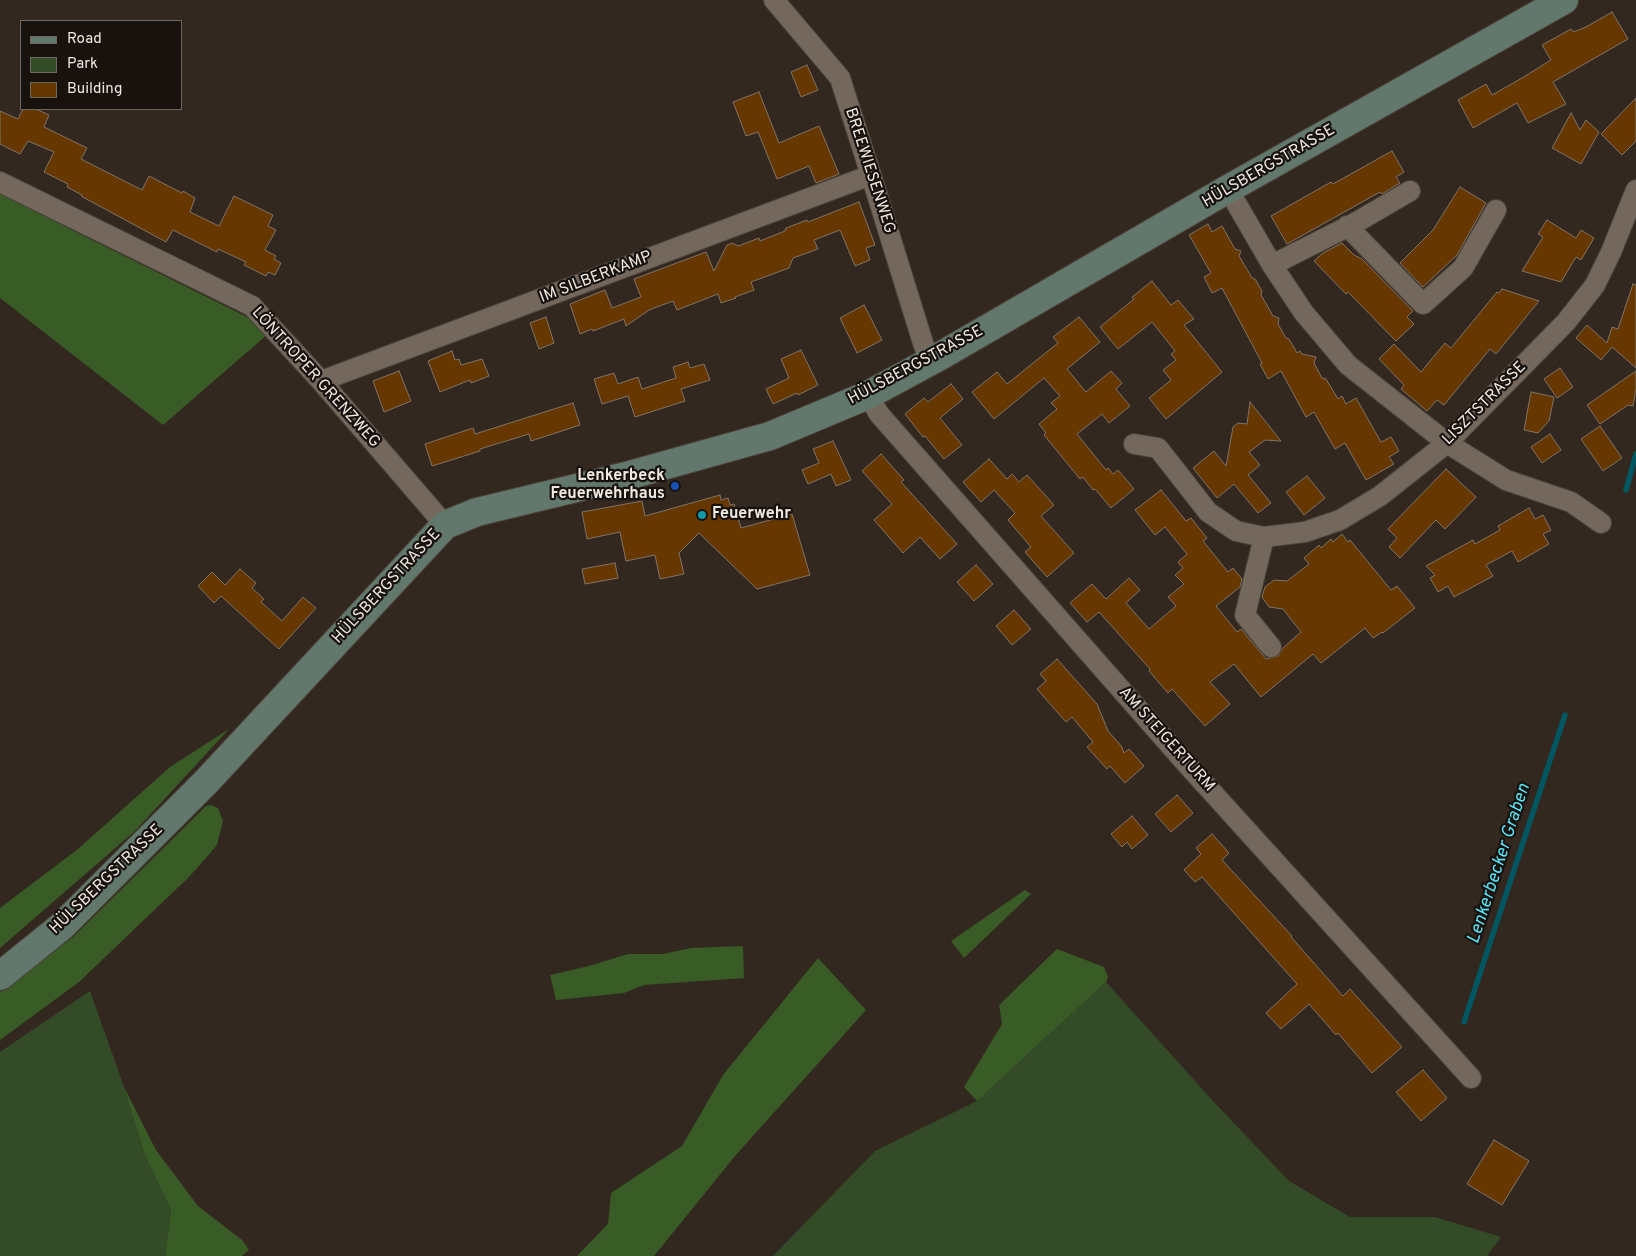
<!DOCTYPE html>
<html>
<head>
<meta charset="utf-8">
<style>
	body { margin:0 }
	#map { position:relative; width:1636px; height:1256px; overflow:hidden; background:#33281f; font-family:Overpass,sans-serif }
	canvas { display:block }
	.legend { position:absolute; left:20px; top:20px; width:162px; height:90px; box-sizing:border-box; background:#17120e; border:1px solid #6d6762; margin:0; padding:6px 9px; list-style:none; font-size:15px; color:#efe7e1 }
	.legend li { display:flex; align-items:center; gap:10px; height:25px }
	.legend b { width:25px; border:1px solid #6d6762 }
</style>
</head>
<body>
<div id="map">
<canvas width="1636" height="1256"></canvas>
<ul class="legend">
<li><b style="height:6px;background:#63786d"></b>Road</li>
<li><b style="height:14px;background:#334c27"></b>Park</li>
<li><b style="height:14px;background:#663800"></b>Building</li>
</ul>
</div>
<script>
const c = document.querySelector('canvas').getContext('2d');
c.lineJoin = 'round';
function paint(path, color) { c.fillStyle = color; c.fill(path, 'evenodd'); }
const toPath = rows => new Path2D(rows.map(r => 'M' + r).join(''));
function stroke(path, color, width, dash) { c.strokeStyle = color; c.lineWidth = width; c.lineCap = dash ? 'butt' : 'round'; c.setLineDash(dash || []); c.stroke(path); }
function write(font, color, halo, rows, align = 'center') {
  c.font = font + ' Overpass,sans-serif'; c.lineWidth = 4.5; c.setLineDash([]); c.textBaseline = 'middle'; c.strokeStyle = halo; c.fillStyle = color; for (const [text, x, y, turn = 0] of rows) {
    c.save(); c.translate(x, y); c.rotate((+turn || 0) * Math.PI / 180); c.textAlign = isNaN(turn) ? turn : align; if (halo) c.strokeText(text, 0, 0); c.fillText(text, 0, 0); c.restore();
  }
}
paint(toPath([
	[1106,982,1213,1101,1289,1181,1350,1217,1435,1217,1501,1237,1487,1256,773,1256,875,1151,977,1101],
	[90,991,124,1087,144,1153,171,1210,165,1256,0,1256,0,1052]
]), '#334c27');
paint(toPath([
	[0,194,249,318,268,334,163,425,0,298],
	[229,729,135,831,0,948,0,908,78,849,170,767],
	[211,805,218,808,223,821,217,845,206,858,188,878,79,982,0,1040,0,992,73,937,206,806],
	[1025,890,1031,894,964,958,951,941],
	[743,946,744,978,644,985,624,993,556,1000,550,975,589,966,628,954,663,954,691,948],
	[1057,949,1104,967,1108,977,1106,982,977,1101,964,1087,1002,1024,999,1005],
	[818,958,866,1010,735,1156,654,1256,577,1256,608,1224,611,1193,682,1146,723,1075],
	[124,1087,156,1150,198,1206,242,1240,249,1250,242,1256,165,1256,171,1210,144,1153]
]), '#395b26');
stroke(toPath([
	[1626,490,1636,454],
	[1464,1022,1565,715]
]), '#015761', 5.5);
const building = toPath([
	[1612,12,1628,39,1553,82,1566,104,1528,123,1517,103,1473,128,1458,100,1486,84,1492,95,1522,78,1551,60,1542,45,1571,29,1573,32,1586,27,1612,12],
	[807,65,818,90,801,97,791,72,807,65],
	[759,92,779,143,819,126,839,174,816,183,809,166,777,179,758,132,746,136,733,102,759,92],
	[1636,98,1636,141,1622,155,1601,134,1636,98],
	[23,109,36,109,49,115,44,127,87,148,81,159,142,190,149,176,182,193,183,191,195,198,190,212,219,226,234,196,273,215,268,226,276,230,265,250,276,256,274,259,281,263,275,275,268,272,266,276,244,265,246,262,218,249,217,252,173,230,166,242,81,196,82,195,67,187,68,184,44,172,54,152,28,141,20,154,0,144,0,111,18,119,23,109],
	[1571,113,1580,130,1586,120,1599,132,1581,164,1552,148,1571,113],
	[1392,151,1404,172,1396,177,1400,183,1382,194,1380,192,1287,244,1271,216,1331,182,1333,184,1392,151],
	[1460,187,1486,203,1457,255,1423,287,1400,263,1433,230,1460,187],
	[859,202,875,245,866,248,870,260,855,266,840,230,814,240,818,249,793,258,789,268,751,282,754,290,735,297,736,298,721,303,718,294,677,310,673,301,649,310,626,326,624,319,593,331,592,329,580,334,570,304,605,290,612,308,641,297,634,279,706,252,714,271,727,245,732,243,738,246,759,238,760,241,785,231,786,228,807,220,808,222,859,202],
	[1547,220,1576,238,1581,230,1594,238,1581,260,1576,257,1561,282,1522,271,1543,237,1538,234,1547,220],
	[1208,224,1212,232,1222,226,1235,249,1241,251,1239,256,1248,271,1252,278,1255,279,1262,291,1261,295,1273,316,1279,318,1278,324,1286,338,1289,339,1297,353,1300,351,1302,354,1316,357,1314,363,1322,378,1326,379,1338,399,1342,396,1346,404,1356,398,1381,442,1391,437,1399,451,1389,457,1394,464,1366,480,1345,443,1335,449,1314,412,1306,417,1281,371,1268,379,1260,364,1262,363,1222,288,1212,293,1204,277,1211,273,1189,235,1208,224],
	[1342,243,1354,255,1362,259,1413,311,1407,317,1414,324,1396,341,1348,292,1346,294,1314,261,1323,253,1342,243],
	[1152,281,1171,305,1178,300,1194,319,1184,325,1222,372,1166,419,1149,398,1171,380,1163,370,1176,360,1171,354,1175,351,1152,322,1118,349,1100,327,1134,299,1132,297,1152,281],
	[1633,284,1636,285,1636,368,1612,347,1601,360,1576,338,1587,325,1607,343,1612,327,1618,329,1633,284],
	[1502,289,1539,301,1496,354,1490,349,1444,405,1437,400,1427,411,1401,389,1404,385,1379,359,1394,344,1421,372,1445,343,1451,348,1497,292,1499,293,1502,289],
	[864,305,882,340,857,353,840,318,864,305],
	[546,317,554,343,539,349,530,323,546,317],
	[1079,317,1100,342,1067,369,1086,392,1111,371,1122,383,1116,389,1130,406,1109,423,1102,414,1077,434,1106,470,1108,468,1113,474,1118,470,1134,489,1111,508,1095,489,1093,490,1083,477,1080,479,1044,435,1046,433,1039,424,1057,409,1051,403,1060,396,1044,378,994,419,972,392,997,372,1007,384,1058,343,1053,337,1079,317],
	[801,350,818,385,798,395,797,393,773,404,766,389,789,378,781,359,801,350],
	[452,351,455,360,459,359,461,365,482,359,489,376,471,383,470,380,440,392,428,361,452,351],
	[688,362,690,368,704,364,710,380,681,389,685,401,635,417,628,396,602,404,594,379,614,373,618,384,638,377,642,389,676,378,673,367,688,362],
	[1560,368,1573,387,1557,398,1544,379,1560,368],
	[399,371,411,401,384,412,373,381,399,371],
	[1636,371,1636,389,1633,406,1628,405,1600,424,1587,405,1636,371],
	[951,384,963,399,940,418,962,445,944,459,925,436,923,437,905,414,924,398,928,402,951,384],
	[1531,392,1554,397,1549,421,1538,433,1524,430,1531,392],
	[1250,402,1281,441,1265,440,1249,452,1260,465,1248,475,1271,503,1258,513,1234,484,1217,498,1193,468,1214,451,1226,466,1233,427,1238,423,1247,424,1250,402],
	[573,403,580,425,531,441,529,434,480,449,480,451,432,466,425,444,473,428,475,434,573,403],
	[1600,426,1622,458,1603,471,1581,439,1600,426],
	[1550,434,1561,450,1542,463,1531,447,1550,434],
	[833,441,851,480,836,486,831,474,808,484,802,470,819,463,813,449,833,441],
	[881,454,904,480,901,482,957,544,940,559,920,537,903,553,874,520,892,504,862,471,881,454],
	[989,459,1007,479,1012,474,1019,482,1027,475,1054,505,1041,516,1074,553,1047,577,1025,552,1031,547,1008,520,1015,513,994,490,981,502,963,482,989,459],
	[1446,469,1476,497,1445,529,1436,520,1400,558,1389,547,1397,538,1388,529,1446,469],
	[1307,476,1325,498,1304,515,1286,492,1307,476],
	[1161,490,1186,521,1191,518,1207,538,1203,541,1228,572,1233,568,1242,579,1240,587,1216,606,1237,632,1241,629,1266,659,1278,656,1283,648,1301,632,1283,609,1269,607,1262,597,1265,587,1274,580,1287,581,1309,564,1304,558,1319,545,1321,548,1331,539,1333,542,1342,534,1348,542,1350,540,1391,590,1397,586,1415,608,1383,633,1382,632,1373,638,1365,628,1321,663,1313,654,1261,697,1234,664,1210,682,1230,704,1205,726,1172,689,1168,693,1149,671,1150,669,1099,612,1087,622,1070,603,1092,584,1106,599,1129,578,1140,590,1126,603,1149,629,1176,606,1168,597,1184,584,1175,575,1183,568,1178,562,1187,554,1165,527,1155,535,1135,510,1161,490],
	[720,495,721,500,728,498,730,505,734,504,741,528,792,514,810,575,757,589,699,533,679,553,684,574,660,579,655,555,626,561,620,532,587,539,582,512,642,501,645,516,720,495],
	[1529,508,1535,519,1543,515,1551,530,1543,534,1549,544,1518,562,1512,551,1486,565,1493,576,1454,597,1448,586,1438,592,1430,578,1435,575,1426,566,1473,540,1475,544,1500,530,1498,526,1529,508],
	[615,563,618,578,585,584,582,569,615,563],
	[976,565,993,584,974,601,957,582,976,565],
	[240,569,256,583,252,588,264,599,261,602,282,621,303,597,316,608,279,649,221,596,214,603,198,586,212,572,225,585,240,569],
	[1014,610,1031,629,1012,645,996,626,1014,610],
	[1057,659,1097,704,1108,731,1122,747,1124,753,1129,749,1144,766,1125,783,1110,766,1107,769,1087,747,1093,742,1072,717,1066,722,1037,689,1046,681,1040,674,1057,659],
	[1177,795,1193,813,1171,832,1155,814,1177,795],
	[1132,816,1148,835,1132,849,1127,842,1122,847,1111,834,1132,816],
	[1212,834,1229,853,1222,860,1292,936,1291,937,1343,996,1350,989,1402,1047,1372,1073,1338,1033,1336,1035,1309,1004,1281,1029,1266,1013,1297,984,1202,877,1195,882,1184,870,1201,854,1196,848,1212,834],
	[1423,1070,1447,1098,1421,1121,1396,1092,1423,1070],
	[1494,1140,1529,1161,1502,1205,1467,1184,1494,1140]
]);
paint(building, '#663800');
stroke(building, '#807368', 1);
const street = toPath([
	[774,0,840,78,871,175,923,343,930,361],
	[0,182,252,306,321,381,445,525],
	[1228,189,1272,265,1304,313,1348,365,1447,443,1506,480,1571,502,1601,523],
	[1347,226,1423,304,1463,268,1496,210],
	[1272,265,1355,223,1410,191],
	[321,381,871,175],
	[868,395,879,414,1183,760,1471,1078],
	[1134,444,1158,448,1208,512,1236,531,1264,537,1305,532,1340,520,1380,496,1447,443,1566,322,1595,285,1611,252,1636,190],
	[1264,537,1245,615,1271,647]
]);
const secondary = toPath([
	[0,976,62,926,206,782,445,525,477,512,630,475,770,436,868,395,942,355,1228,189,1564,0]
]);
stroke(street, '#4d443c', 22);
stroke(secondary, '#4d443c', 30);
stroke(street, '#74685d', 20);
stroke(secondary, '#63786d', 28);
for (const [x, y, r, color] of [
	[675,486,5,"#1a4fb4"],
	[702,515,5,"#0f9aa8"]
]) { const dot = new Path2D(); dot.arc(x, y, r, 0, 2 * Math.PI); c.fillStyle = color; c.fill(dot); stroke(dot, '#17120e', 2); }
write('16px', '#efe7e1', '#17120e', [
	["HÜLSBERGSTRASSE",1269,167,-30],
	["BREEWIESENWEG",869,171,72],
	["IM SILBERKAMP",596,278,-21],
	["HÜLSBERGSTRASSE",916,366,-28],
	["LÖNTROPER GRENZWEG",315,378,48],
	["LISZTSTRASSE",1485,404,-45],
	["HÜLSBERGSTRASSE",387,587,-47],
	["AM STEIGERTURM",1166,740,48],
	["HÜLSBERGSTRASSE",107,880,-44]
]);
write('bold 16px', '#efe7e1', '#17120e', [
	["Lenkerbeck",665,477],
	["Feuerwehrhaus",665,495],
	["Feuerwehr",712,515,"left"]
], 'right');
write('italic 18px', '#5ce4f8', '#17120e', [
	["Lenkerbecker Graben",1500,864,-72]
]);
</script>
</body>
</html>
